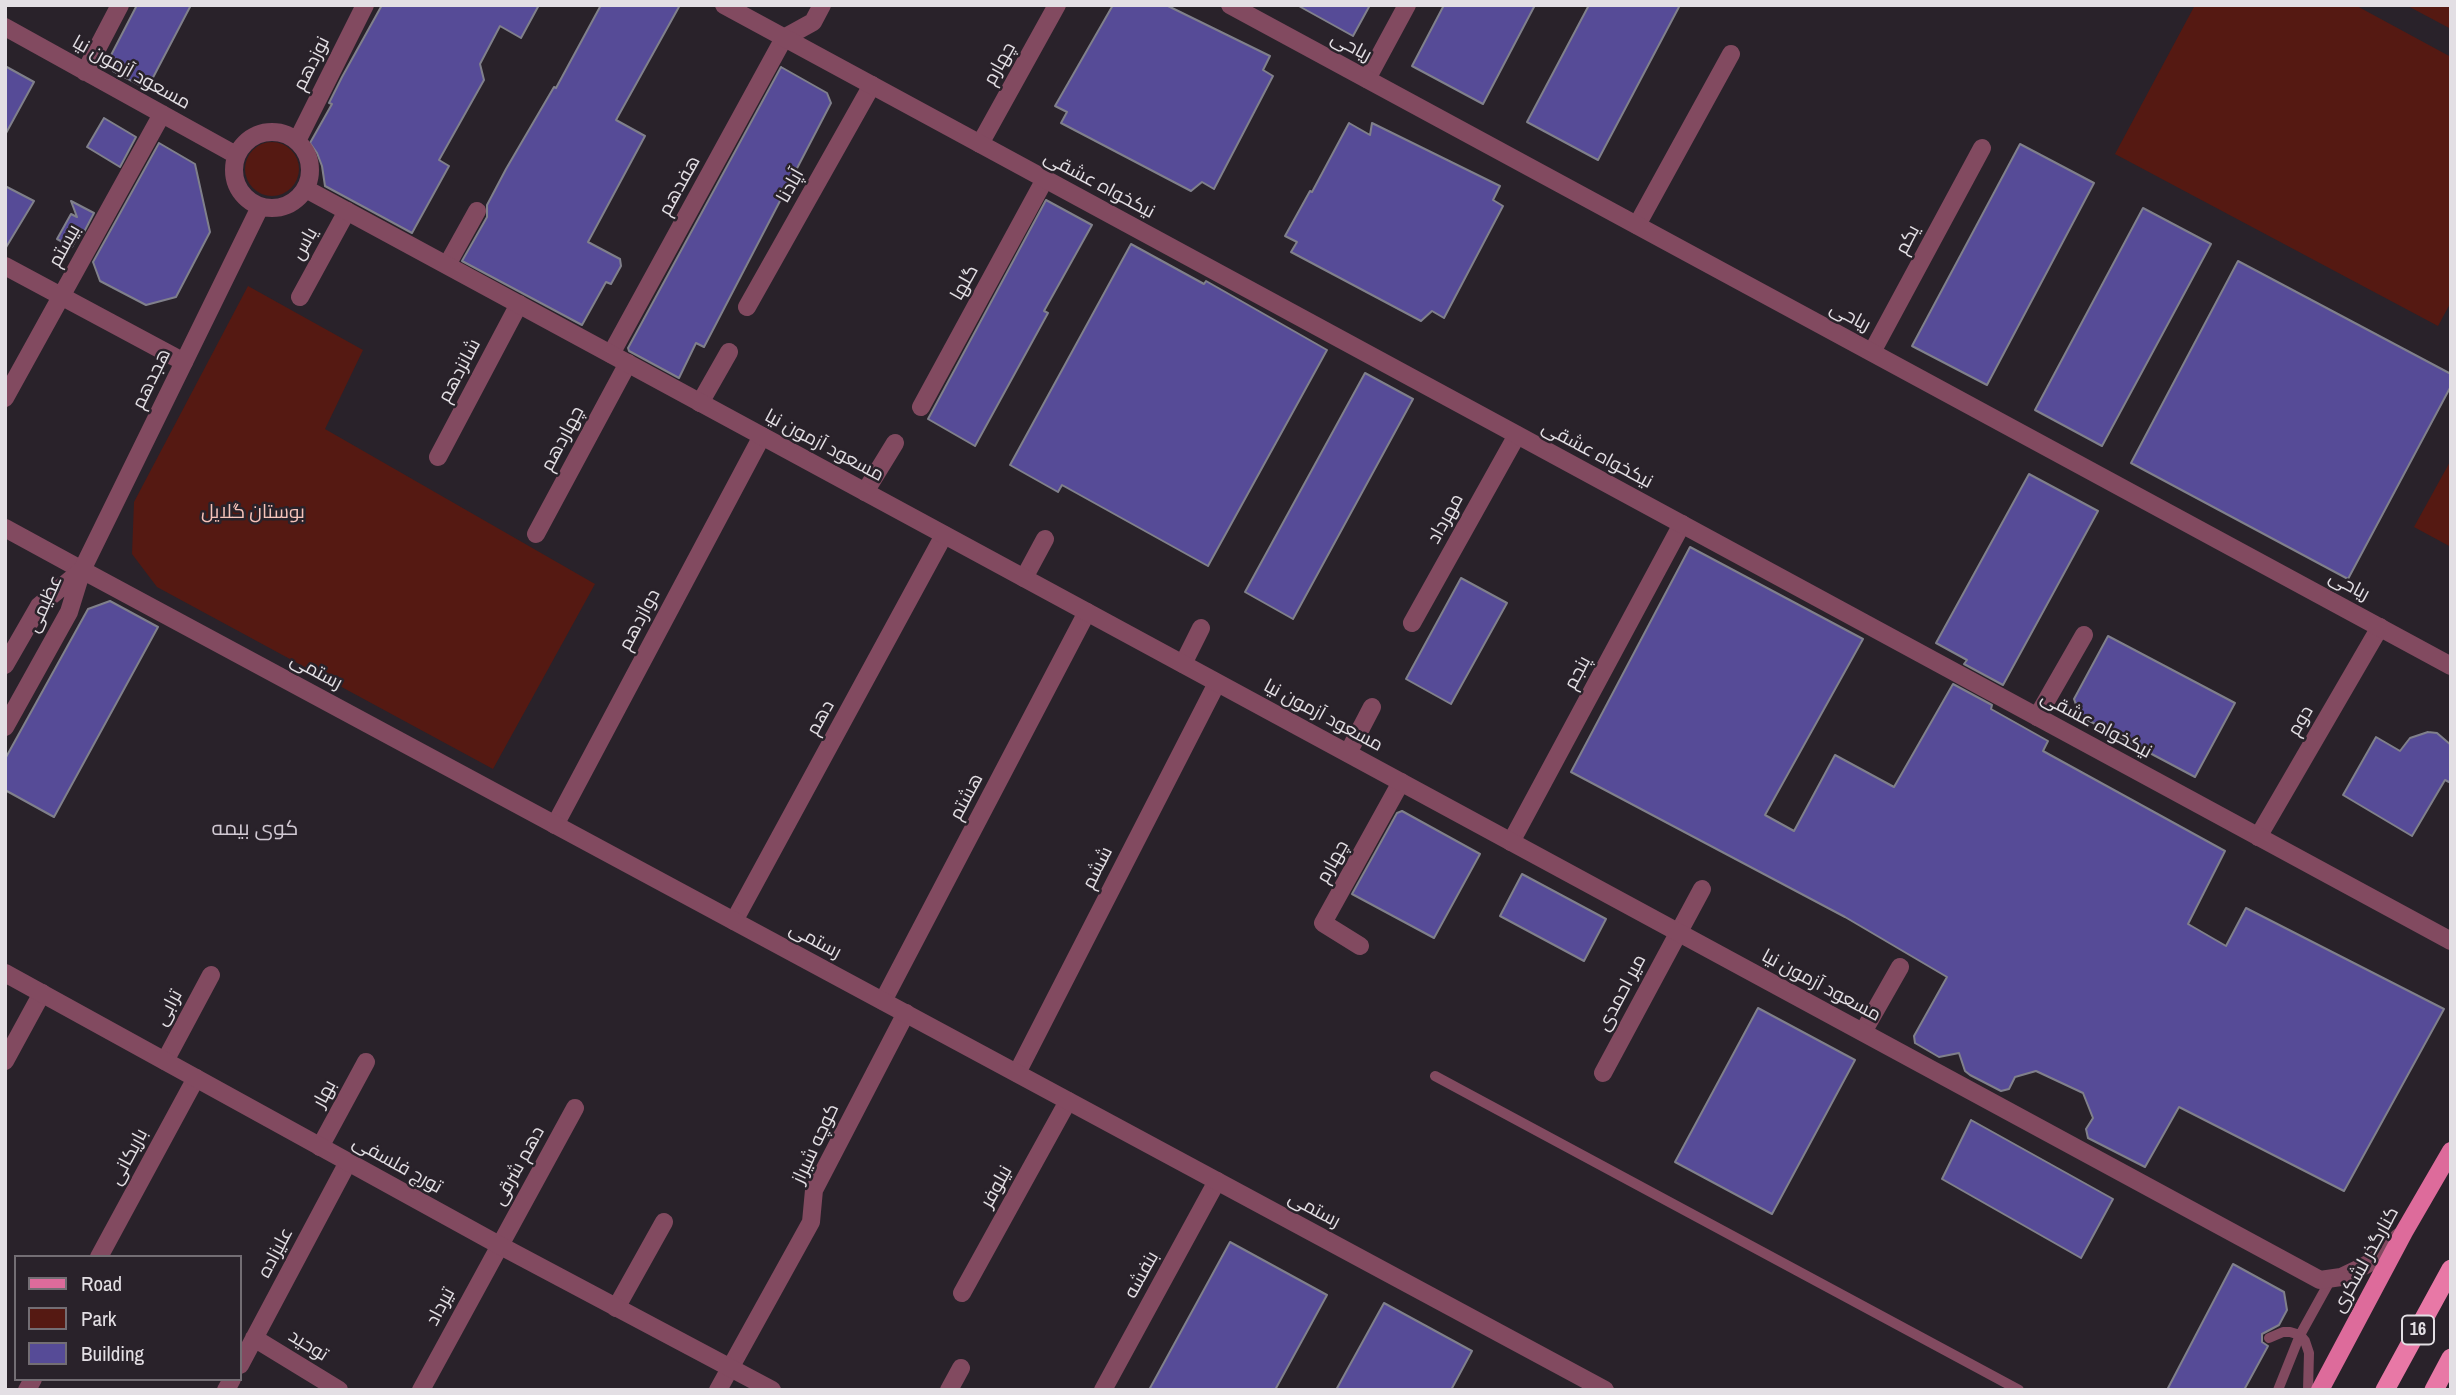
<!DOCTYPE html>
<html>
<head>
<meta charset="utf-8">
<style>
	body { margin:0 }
	#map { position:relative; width:2456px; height:1395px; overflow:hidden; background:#29222a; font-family:"Archivo Narrow",sans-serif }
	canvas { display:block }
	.frame { position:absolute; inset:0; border:7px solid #e3dfe4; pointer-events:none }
	.legend { position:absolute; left:14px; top:1255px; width:228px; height:126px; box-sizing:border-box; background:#29222a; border:2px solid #736e74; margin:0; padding:9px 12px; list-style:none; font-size:21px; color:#e3dfe4 }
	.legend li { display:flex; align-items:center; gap:14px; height:35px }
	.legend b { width:35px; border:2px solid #736e74 }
</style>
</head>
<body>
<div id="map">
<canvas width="2456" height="1395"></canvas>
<div class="frame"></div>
<ul class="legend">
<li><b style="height:9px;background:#dd6b9b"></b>Road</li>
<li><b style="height:19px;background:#551912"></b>Park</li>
<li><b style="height:19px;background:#564b97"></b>Building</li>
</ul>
</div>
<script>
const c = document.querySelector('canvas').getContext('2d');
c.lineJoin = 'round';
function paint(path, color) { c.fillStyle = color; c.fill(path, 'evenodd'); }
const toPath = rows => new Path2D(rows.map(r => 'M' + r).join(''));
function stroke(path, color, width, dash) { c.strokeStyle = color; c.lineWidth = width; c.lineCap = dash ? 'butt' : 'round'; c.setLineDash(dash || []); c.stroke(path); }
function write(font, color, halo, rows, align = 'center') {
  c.font = font + ' "Archivo Narrow",Cairo,sans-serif'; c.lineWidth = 5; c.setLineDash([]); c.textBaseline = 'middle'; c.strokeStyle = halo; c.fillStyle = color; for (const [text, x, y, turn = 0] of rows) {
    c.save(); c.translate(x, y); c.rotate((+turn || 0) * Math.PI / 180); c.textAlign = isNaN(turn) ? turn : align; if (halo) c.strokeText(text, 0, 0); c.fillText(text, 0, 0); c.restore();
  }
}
paint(toPath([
	[2195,5,2355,5,2451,57,2451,302,2438,326,2115,154],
	[2406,5,2451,5,2451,29],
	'245 169a27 27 0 1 1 54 0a27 27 0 1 1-54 0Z',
	[248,286,363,350,325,429,595,584,493,769,157,587,132,554,134,502],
	[2451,460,2451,547,2414,527]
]), '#551912');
const building = toPath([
	[137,5,191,5,147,89,113,71,109,59,137,5],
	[382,5,539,5,521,38,500,26,480,64,484,80,439,160,449,166,412,233,325,186,322,166,317,153,310,143,332,104,329,103,342,77,382,5],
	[601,5,680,5,616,120,645,136,588,242,620,259,621,266,611,284,606,282,582,325,462,261,487,217,487,205,506,169,554,87,556,88,601,5],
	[1113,5,1166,5,1270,56,1263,70,1273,76,1214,189,1202,182,1191,191,1061,123,1067,112,1055,106,1113,5],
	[1297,5,1370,5,1353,36,1297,5],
	[1444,5,1535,5,1483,104,1412,66,1444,5],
	[1589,5,1680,5,1598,160,1527,122,1589,5],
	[5,66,34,82,5,135,5,66],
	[781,67,827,93,831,103,704,347,696,343,679,378,629,351,628,348,781,67],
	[104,118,136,137,120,167,87,147,104,118],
	[1349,123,1370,135,1372,123,1500,186,1493,200,1503,206,1444,318,1432,311,1421,321,1291,252,1297,242,1285,236,1310,191,1312,192,1349,123],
	[159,143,195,164,210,232,176,297,146,305,100,281,93,262,159,143],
	[2020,144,2094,183,1987,385,1912,346,2020,144],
	[5,186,34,201,5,249,5,186],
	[1046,200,1092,225,1044,311,1048,313,975,446,928,419,1046,200],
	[71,201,94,213,83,234,81,230,72,247,57,239,71,214,77,217,71,201],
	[2143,208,2211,244,2102,446,2035,410,2143,208],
	[1131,244,1204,284,1206,281,1327,350,1208,566,1062,485,1058,492,1010,465,1131,244],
	[2238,261,2451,374,2451,386,2348,579,2131,463,2238,261],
	[1365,373,1413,399,1293,619,1245,592,1365,373],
	[2029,474,2098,511,2003,685,1964,664,1967,660,1936,643,2029,474],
	[1690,547,1863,639,1765,815,1794,831,1835,755,1894,787,1953,684,1992,705,1991,709,2048,741,2043,751,2225,851,2188,924,2226,946,2246,908,2444,1009,2344,1191,2179,1107,2145,1167,2088,1138,2086,1129,2093,1118,2083,1093,2036,1071,2015,1077,2009,1089,2001,1091,1970,1075,1965,1071,1959,1053,1939,1057,1915,1043,1914,1036,1947,977,1845,917,1571,772,1690,547],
	[1461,578,1507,603,1451,704,1406,679,1461,578],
	[110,601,158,627,54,817,5,790,5,759,88,609,110,601],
	[2108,636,2235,703,2195,777,2080,716,2074,699,2108,636],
	[2428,732,2437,733,2451,745,2451,783,2445,780,2412,836,2343,795,2376,737,2400,751,2410,738,2428,732],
	[1402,811,1480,854,1434,938,1352,894,1397,813,1402,811],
	[1522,874,1606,919,1584,961,1500,916,1522,874],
	[1758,1008,1855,1060,1772,1214,1675,1162,1758,1008],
	[1971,1120,2113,1199,2081,1258,1942,1179,1971,1120],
	[1230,1242,1327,1295,1275,1390,1149,1390,1230,1242],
	[2233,1264,2284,1292,2287,1310,2279,1325,2262,1334,2262,1342,2268,1346,2244,1390,2167,1390,2233,1264],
	[1384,1303,1472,1351,1451,1390,1336,1390,1384,1303]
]);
paint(building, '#564b97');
stroke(building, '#80808b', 2);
stroke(toPath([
	[1435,1076,2019,1390],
	[2269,1338,2283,1332,2290,1332,2300,1335,2305,1341,2309,1353,2308,1390],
	[2278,1390,2300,1335,2331,1279]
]), '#824a60', 10);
stroke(toPath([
	[5,27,236,155],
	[85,72,120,5],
	[1367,79,1407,5],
	[980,144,1057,5],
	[1637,225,1731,54],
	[447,265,477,211],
	[5,266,184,362],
	[300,297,347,211],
	[747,307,872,85],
	[1872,352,1982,148],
	[611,354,784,38,813,22,822,5],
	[5,398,162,114],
	[700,403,729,352],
	[921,407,1045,179],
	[438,457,519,304],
	[865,492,895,443],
	[5,528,82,570],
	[536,534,628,363],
	[1024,578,1045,539],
	[1412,623,1517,435],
	[1183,664,1201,628],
	[2037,717,2084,635],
	[1348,753,1372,707],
	[555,825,762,436],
	[2258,837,2380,627],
	[1511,842,1682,524],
	[734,921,944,535],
	[1360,946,1323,923,1401,782],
	[883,1001,1087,612],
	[1863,1032,1900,967],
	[5,1061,42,993],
	[165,1061,211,975],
	[1017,1073,1217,683],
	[1603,1073,1702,889],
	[320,1147,366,1062],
	[99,1257,196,1078],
	[962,1293,1068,1101],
	[616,1308,664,1222],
	[254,1338,339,1390],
	[240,1365,348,1162],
	[27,1390,33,1379],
	[226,1390,232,1379],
	[421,1390,575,1108],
	[718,1390,811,1222,814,1190,906,1013],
	[949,1390,961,1368],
	[1103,1390,1217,1181]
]), '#824a60', 18);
stroke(toPath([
	[724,5,2451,941],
	[1230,5,2451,666],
	'234 170a38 38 0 1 1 76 0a38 38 0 1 1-76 0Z',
	[297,141,365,5],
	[306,189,2320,1280,2341,1277,2364,1266,2380,1257,2399,1237],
	[82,570,1605,1390],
	[5,665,39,606,82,570],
	[5,727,69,612,82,570,260,207],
	[5,973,499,1245,772,1390]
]), '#824a60', 18);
stroke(toPath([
	[2320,1390,2404,1232,2451,1151]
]), '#dd6b9b', 18);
stroke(toPath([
	[2385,1390,2451,1269],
	[2434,1390,2451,1358]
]), '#e878a6', 19);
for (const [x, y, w] of [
	[2418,1330,32]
]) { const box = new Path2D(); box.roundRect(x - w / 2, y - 14.5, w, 29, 5); c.fillStyle = '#29222a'; c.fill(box); stroke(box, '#e3dfe4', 2); }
write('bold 18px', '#e3dfe4', null, [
	["16",2418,1330]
]);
write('19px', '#e3dfe4', '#29222a', [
	["ریاحی",1351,47,28],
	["نوزدهم",312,64,-63],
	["چهارم",1000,64,-61],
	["مسعود آزمون نیا",131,73,29],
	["نیکخواه عشقی",1099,185,28],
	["هفدهم",680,186,-61],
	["آپادنا",791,186,-61],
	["یکم",1908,240,-62],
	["یاس",305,244,-61],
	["بیستم",65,246,-61],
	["گلها",965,283,-61],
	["ریاحی",1850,317,28],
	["شانزدهم",460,371,-62],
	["هجدهم",152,379,-64],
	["چهاردهم",563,439,-62],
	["مسعود آزمون نیا",824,446,28],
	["نیکخواه عشقی",1597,455,28],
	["مهرداد",1446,519,-61],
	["ریاحی",2349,586,28],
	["عظیمی",45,604,-66],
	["دوازدهم",640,620,-62],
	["رستمی",316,672,28],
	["پنجم",1578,673,-62],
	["مسعود آزمون نیا",1323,716,28],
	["دهم",821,718,-61],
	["دوم",2301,721,-60],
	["نیکخواه عشقی",2096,725,28],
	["هشتم",967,797,-62],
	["چهارم",1333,862,-61],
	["ششم",1098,868,-63],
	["رستمی",815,941,28],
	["مسعود آزمون نیا",1821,986,28],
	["میر احمدی",1622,993,-62],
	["ترابی",169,1008,-62],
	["بهار",325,1094,-62],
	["کوچه شیراز",816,1144,-65],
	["باریکانی",129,1157,-62],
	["تورج فلسفی",397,1165,29],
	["دهم شرقی",519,1166,-61],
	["نیلوفر",997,1187,-61],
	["رستمی",1314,1210,28],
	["علیزاده",276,1253,-62],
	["کنارگذر لشکری",2366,1260,-61],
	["بنفشه",1142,1275,-61],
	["تیرداد",441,1307,-62],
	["توحید",308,1346,32]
]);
write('19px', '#f6c3ba', '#29222a', [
	["بوستان گلایل",253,513]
]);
write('21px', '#d0c8d2', '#29222a', [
	["کوی بیمه",255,829]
]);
</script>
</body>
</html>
